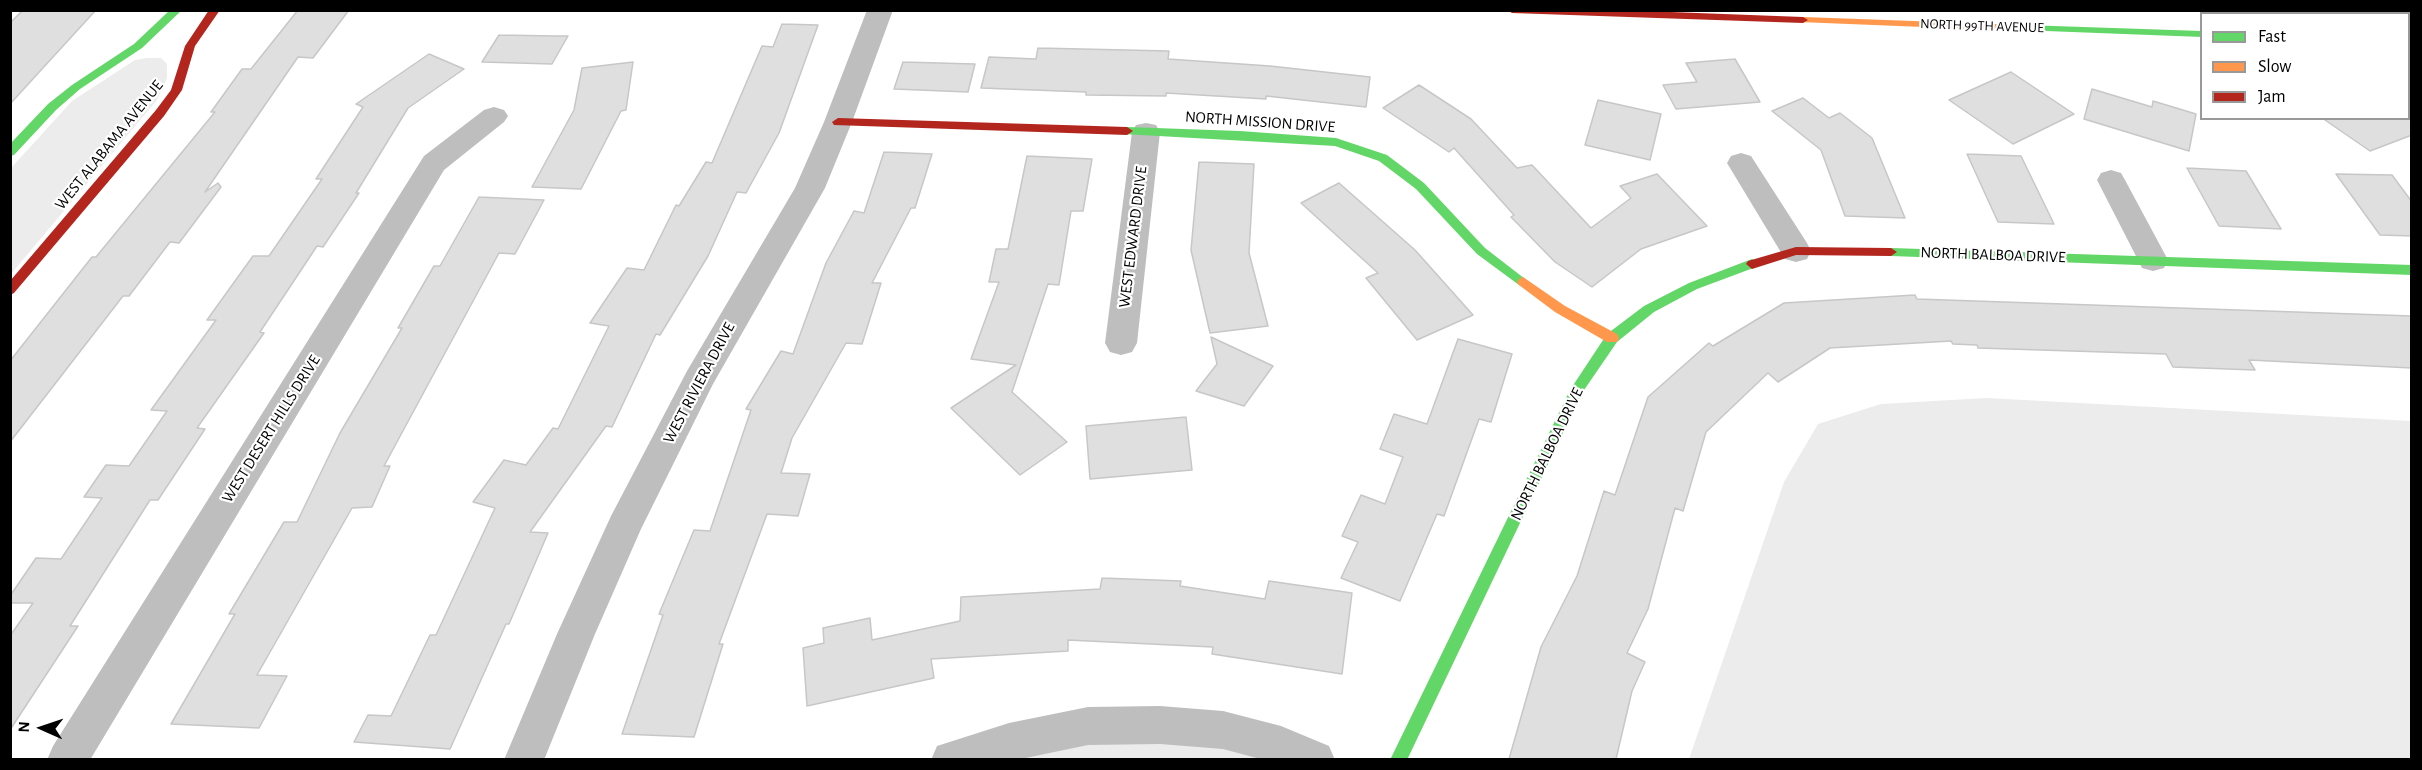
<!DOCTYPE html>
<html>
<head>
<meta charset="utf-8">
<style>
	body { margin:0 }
	#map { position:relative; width:2422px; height:770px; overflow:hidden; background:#fff; font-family:"Alegreya Sans",sans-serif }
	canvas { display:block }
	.frame { position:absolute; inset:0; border:12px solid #000; pointer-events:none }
	.legend { position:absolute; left:2200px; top:12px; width:210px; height:108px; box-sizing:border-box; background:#fff; border:2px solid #999; margin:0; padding:8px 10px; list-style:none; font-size:18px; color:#000 }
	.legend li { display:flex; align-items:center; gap:12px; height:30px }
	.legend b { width:30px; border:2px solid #999 }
	.north { position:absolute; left:12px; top:698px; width:60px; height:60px; -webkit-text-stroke:4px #fff; paint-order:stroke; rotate:273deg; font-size:16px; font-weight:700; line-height:24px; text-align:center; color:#000 }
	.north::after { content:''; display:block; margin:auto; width:21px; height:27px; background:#000; clip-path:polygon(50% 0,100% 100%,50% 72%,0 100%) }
</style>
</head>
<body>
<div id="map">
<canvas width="2422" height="770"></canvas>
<div class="frame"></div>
<ul class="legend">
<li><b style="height:8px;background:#63d668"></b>Fast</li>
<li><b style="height:8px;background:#ff974d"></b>Slow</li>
<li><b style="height:8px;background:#b3261e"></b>Jam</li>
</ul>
<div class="north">N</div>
</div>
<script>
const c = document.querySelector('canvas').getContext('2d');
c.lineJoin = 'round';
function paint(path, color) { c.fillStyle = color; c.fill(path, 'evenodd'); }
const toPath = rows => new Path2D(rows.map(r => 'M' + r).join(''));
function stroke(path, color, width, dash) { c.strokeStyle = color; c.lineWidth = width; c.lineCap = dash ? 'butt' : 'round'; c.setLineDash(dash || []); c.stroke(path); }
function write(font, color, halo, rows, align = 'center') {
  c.font = font + ' "Alegreya Sans",sans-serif'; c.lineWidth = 4.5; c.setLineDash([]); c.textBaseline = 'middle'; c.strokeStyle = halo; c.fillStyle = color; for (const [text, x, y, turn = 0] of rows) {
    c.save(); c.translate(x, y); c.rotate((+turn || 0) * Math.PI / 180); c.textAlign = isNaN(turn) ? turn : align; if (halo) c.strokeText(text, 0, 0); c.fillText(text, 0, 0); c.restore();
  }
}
paint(toPath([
	[147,58,161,58,167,64,167,78,157,100,11,274,11,168,72,101,135,60],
	[1987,398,2411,421,2411,759,1689,759,1784,482,1818,424,1881,404],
	[1088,726,1315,760,951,760]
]), '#ececec');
const building = toPath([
	[23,10,96,10,10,104,10,23,23,10],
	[298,10,349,10,313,58,298,57,205,192,218,183,221,187,179,243,170,242,129,296,123,296,10,442,10,361,92,257,96,257,215,112,211,112,242,69,251,69,298,10],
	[782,24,818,25,779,133,746,193,737,192,708,256,660,335,656,334,612,427,606,426,530,532,548,533,509,624,506,624,450,749,354,742,368,715,391,716,430,635,436,635,495,508,473,502,504,460,526,465,553,428,558,429,609,326,590,323,627,268,644,270,676,205,679,206,706,162,712,163,762,46,773,47,782,24],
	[499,35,555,36,568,36,552,64,482,62,499,35],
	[1038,48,1169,51,1168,59,1270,66,1370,77,1366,107,1266,96,1266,99,1166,93,1166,96,1086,95,1086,92,981,88,989,57,1036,59,1038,48],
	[429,54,464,69,408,108,356,193,359,193,323,247,317,246,260,332,264,333,197,428,205,429,158,500,150,500,70,626,78,626,10,730,10,636,33,603,10,603,10,596,36,558,61,559,102,498,84,497,106,465,129,466,167,411,151,410,216,320,207,320,253,256,269,256,322,179,316,179,363,107,356,104,429,54],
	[1735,59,1760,102,1676,109,1663,85,1697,82,1686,63,1735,59],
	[633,62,626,110,621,111,581,189,532,187,574,110,582,68,633,62],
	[903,62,975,64,968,92,894,89,903,62],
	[2011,72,2074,114,2013,144,1949,100,2011,72],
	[1419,85,1471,119,1517,168,1532,165,1591,228,1631,198,1620,186,1657,174,1707,226,1641,249,1592,287,1555,262,1511,217,1514,215,1454,148,1449,152,1383,108,1419,85],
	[2092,89,2152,107,2153,101,2196,114,2189,151,2084,119,2092,89],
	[1803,98,1829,118,1840,113,1872,138,1905,218,1845,216,1821,150,1772,111,1803,98],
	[1598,100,1661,114,1650,160,1585,145,1598,100],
	[2322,118,2412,118,2412,135,2370,151,2322,118],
	[884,152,932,154,915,208,911,208,872,283,881,283,862,344,846,343,792,438,781,473,810,474,798,516,767,514,719,644,723,644,694,737,622,734,663,615,659,614,694,530,710,531,751,410,746,409,781,351,793,354,826,263,854,211,864,213,884,152],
	[1967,154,2021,156,2054,224,1998,222,1967,154],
	[1027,156,1092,159,1083,211,1071,211,1059,285,1048,284,1012,392,1067,442,1020,475,951,408,1016,365,971,359,999,282,989,282,996,249,1008,249,1027,156],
	[1199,162,1254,164,1249,253,1268,326,1210,333,1191,250,1199,162],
	[2187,168,2246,171,2281,229,2219,226,2187,168],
	[2336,174,2392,175,2412,202,2412,236,2380,235,2336,174],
	[1339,183,1415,250,1473,315,1417,340,1366,278,1378,273,1301,203,1339,183],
	[479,197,544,200,515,254,499,253,384,466,390,466,372,507,352,508,257,675,287,676,259,728,171,724,235,614,229,614,284,522,297,522,340,433,402,328,398,328,434,266,440,266,479,197],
	[1915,295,1917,299,2412,316,2412,368,2249,360,2255,370,2173,367,2166,354,1978,348,1977,345,1953,344,1951,341,1830,348,1778,382,1768,373,1706,432,1683,511,1675,508,1648,609,1627,653,1645,662,1632,691,1616,759,1509,759,1541,647,1577,576,1604,491,1615,495,1648,397,1709,343,1713,346,1784,303,1915,295],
	[1211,337,1273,366,1244,406,1196,391,1217,364,1211,337],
	[1458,339,1512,354,1491,422,1479,419,1444,516,1437,514,1400,601,1341,578,1358,542,1342,536,1361,495,1385,504,1403,457,1380,449,1394,414,1427,424,1458,339],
	[1186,417,1192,470,1090,479,1086,426,1186,417],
	[1102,578,1181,581,1180,586,1265,599,1269,581,1352,593,1342,674,1212,654,1213,647,1068,640,1068,651,931,659,934,678,807,706,803,648,824,643,823,628,870,618,872,640,960,621,961,597,1100,589,1102,578]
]);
paint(building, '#dfdfdf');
stroke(building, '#c7c7c7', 1.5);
paint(toPath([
	[867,10,893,10,852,122,825,188,713,384,641,529,595,634,544,760,504,760,557,634,611,516,687,371,795,188,824,122,867,10],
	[494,107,504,110,508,116,504,122,444,170,90,760,47,760,53,746,424,156,484,110,494,107],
	[1146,123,1156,125,1160,132,1137,343,1132,352,1121,355,1110,352,1105,343,1132,132,1136,125,1146,123],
	[1741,153,1751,156,1807,243,1811,251,1807,259,1796,262,1785,259,1727,163,1731,156,1741,153],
	[2111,170,2121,173,2125,180,2168,260,2164,268,2153,271,2142,268,2138,260,2097,180,2101,173,2111,170],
	[1160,706,1223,711,1281,726,1329,746,1335,760,1264,760,1223,749,1160,744,1088,745,1016,760,931,760,937,746,1009,723,1088,707,1160,706]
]), '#bebebe');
paint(toPath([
	[170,10,182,10,142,48,80,89,56,110,14,155,10,156,10,144,48,104,72,85,134,44,170,10],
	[2024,25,2202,31,2202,37,2020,30,2020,26,2024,25],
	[2408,38,2412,38,2412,44,2408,44,2408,38],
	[1127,127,1240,131,1336,138,1387,155,1424,183,1485,248,1529,282,1523,287,1519,285,1477,254,1416,189,1379,161,1335,146,1123,134,1123,128,1127,127],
	[1891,248,2412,265,2412,275,1891,256,1885,252,1891,248],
	[1752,259,1756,261,1758,264,1756,267,1697,289,1654,312,1617,342,1582,393,1407,760,1390,760,1570,390,1607,334,1644,306,1689,283,1752,259]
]), '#63d668');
paint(toPath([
	[1803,17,2024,25,2029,28,2024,31,1799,22,1799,18,1803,17],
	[1523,277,1565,306,1617,334,1619,338,1617,342,1607,342,1555,312,1519,285,1517,282,1519,279,1523,277]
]), '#ff974d');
paint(toPath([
	[209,10,220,10,195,46,182,90,164,116,14,293,10,295,10,281,156,110,171,90,185,46,209,10],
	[1507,10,1618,10,1803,17,1808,20,1803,23,1512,13,1507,10],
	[838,118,1127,127,1133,131,1127,135,834,125,832,122,838,118],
	[1796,247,1891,248,1897,252,1891,256,1796,255,1752,269,1746,264,1748,261,1796,247]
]), '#b3261e');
write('14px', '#000', '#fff', [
	["NORTH 99TH AVENUE",1982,26,2]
]);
write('16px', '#000', '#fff', [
	["NORTH MISSION DRIVE",1260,122,4],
	["WEST ALABAMA AVENUE",109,145,-51],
	["WEST EDWARD DRIVE",1133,237,-83],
	["NORTH BALBOA DRIVE",1993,255,2],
	["WEST RIVIERA DRIVE",699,383,-62],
	["WEST DESERT HILLS DRIVE",271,429,-58],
	["NORTH BALBOA DRIVE",1547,454,-64]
]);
</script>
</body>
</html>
